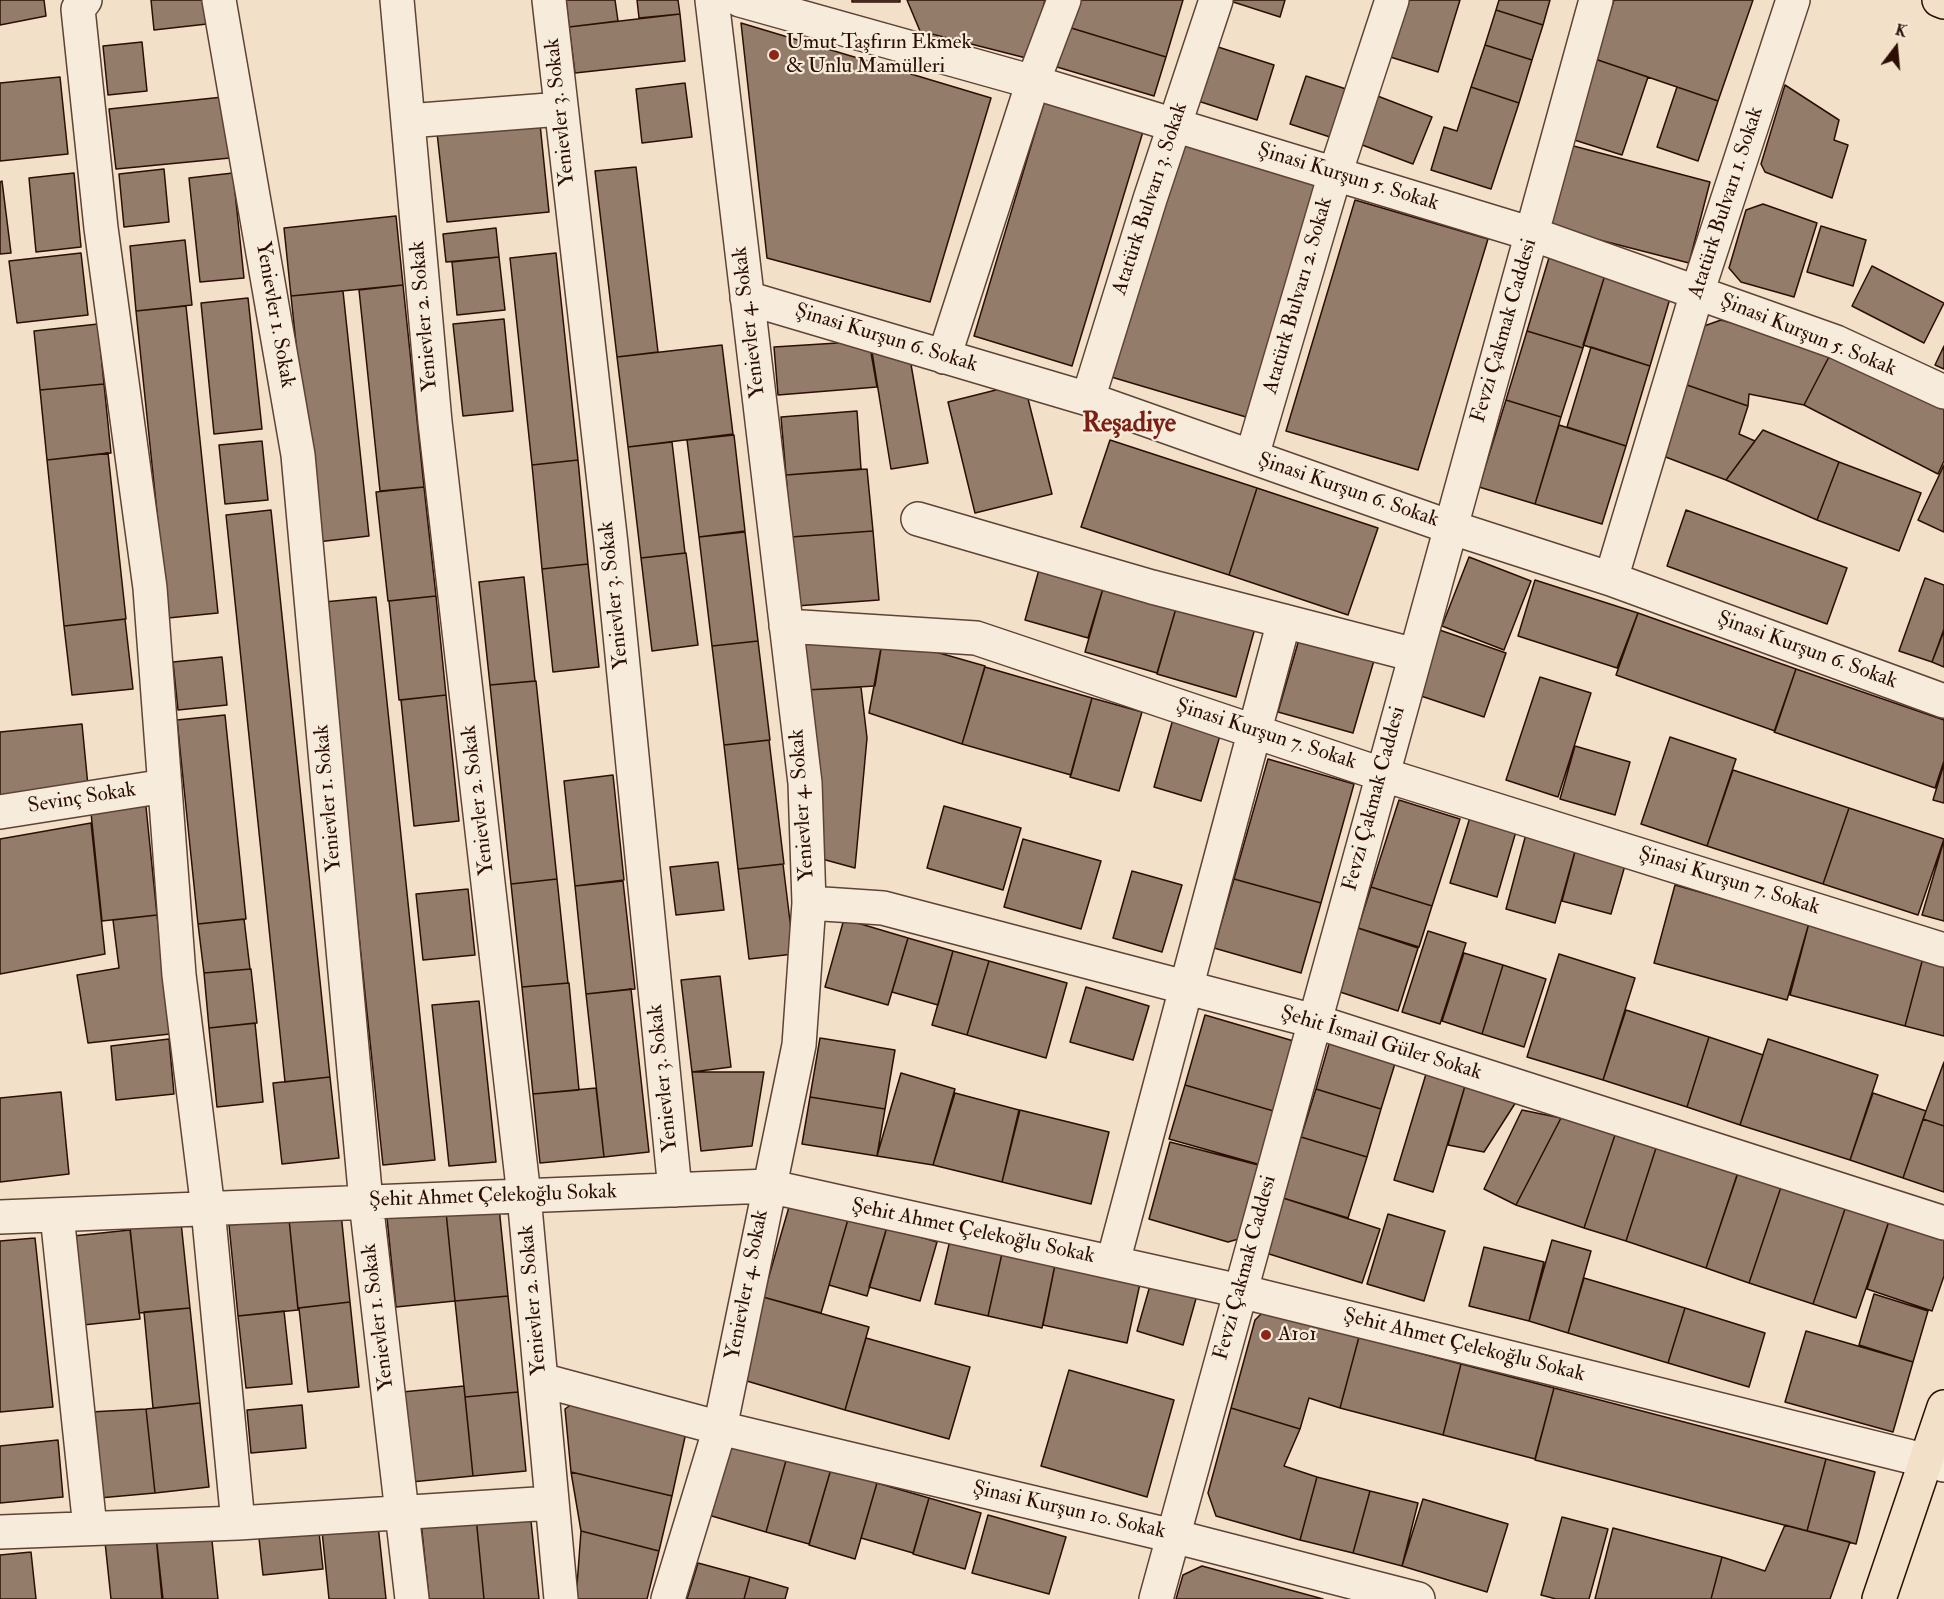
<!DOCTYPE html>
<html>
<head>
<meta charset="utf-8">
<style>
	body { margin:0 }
	#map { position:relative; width:1944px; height:1599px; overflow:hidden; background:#f2e1c8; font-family:"IM FELL Double Pica",serif }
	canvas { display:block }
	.north { position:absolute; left:1866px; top:18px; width:60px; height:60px; -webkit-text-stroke:4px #f7ecdb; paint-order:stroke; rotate:16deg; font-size:16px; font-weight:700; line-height:24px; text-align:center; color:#2c0e04 }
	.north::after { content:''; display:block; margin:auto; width:21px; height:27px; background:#2c0e04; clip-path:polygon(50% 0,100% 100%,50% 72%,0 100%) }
</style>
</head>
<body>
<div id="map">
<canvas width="1944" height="1599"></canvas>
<div class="north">K</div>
</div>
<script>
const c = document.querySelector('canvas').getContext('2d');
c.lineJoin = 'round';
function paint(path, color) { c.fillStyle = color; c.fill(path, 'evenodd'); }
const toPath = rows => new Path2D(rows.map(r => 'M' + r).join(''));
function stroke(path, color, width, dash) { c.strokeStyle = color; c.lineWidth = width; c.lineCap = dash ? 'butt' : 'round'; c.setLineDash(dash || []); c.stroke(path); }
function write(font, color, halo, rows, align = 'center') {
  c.font = font + ' "IM FELL Double Pica",serif'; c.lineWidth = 4.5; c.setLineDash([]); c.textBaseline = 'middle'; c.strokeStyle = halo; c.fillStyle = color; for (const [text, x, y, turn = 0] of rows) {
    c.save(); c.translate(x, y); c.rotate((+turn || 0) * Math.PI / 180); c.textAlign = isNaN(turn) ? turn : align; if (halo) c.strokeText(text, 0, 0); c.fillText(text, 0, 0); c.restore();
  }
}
const building = toPath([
	[0,0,44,0,46,16,0,25,0,0],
	[151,0,205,0,207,24,154,30,151,0],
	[566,0,615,0,618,21,569,27,566,0],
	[637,0,678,0,680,14,639,18,637,0],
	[852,0,900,0,900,2,852,2,852,0],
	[907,0,1045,0,1030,59,920,31,907,0],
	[1077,0,1183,0,1166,57,1068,27,1077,0],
	[1227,0,1285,0,1280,17,1227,0],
	[1401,0,1460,0,1438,72,1384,55,1401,0],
	[1499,0,1550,0,1543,25,1496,10,1499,0],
	[1614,0,1753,0,1718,101,1595,59,1614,0],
	[1496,10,1543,25,1532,60,1485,45,1496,10],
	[680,14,685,61,575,73,569,27,680,14],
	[741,23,991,98,930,302,767,258,741,23],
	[1068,27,1166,57,1154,96,1057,67,1068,27],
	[142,42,147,91,108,95,103,46,142,42],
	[1485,45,1532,60,1519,103,1471,87,1485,45],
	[1215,46,1274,65,1257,120,1198,101,1215,46],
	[1595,59,1648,77,1622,155,1568,138,1595,59],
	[1306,76,1346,89,1330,137,1290,124,1306,76],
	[60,77,68,154,0,161,0,83,60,77],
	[685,83,692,137,642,143,636,89,685,83],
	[1785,85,1839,120,1834,140,1848,145,1832,198,1765,172,1761,164,1785,85],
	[1471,87,1519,103,1491,189,1431,170,1444,127,1457,131,1471,87],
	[1677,87,1718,101,1698,161,1657,147,1677,87],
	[1375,95,1432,117,1413,164,1357,143,1375,95],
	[1046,96,1145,125,1072,366,974,336,1046,96],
	[223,97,230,158,116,169,109,109,223,97],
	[539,114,549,212,447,222,436,124,539,114],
	[1180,136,1318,177,1246,417,1108,376,1180,136],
	[1566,144,1710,182,1689,263,1545,226,1566,144],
	[636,167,658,352,617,357,595,171,636,167],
	[164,169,169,222,124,227,119,174,164,169],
	[74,173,81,247,36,252,29,178,74,173],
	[233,173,244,278,200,282,189,178,233,173],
	[2,181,11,253,0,254,0,182,2,181],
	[1355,200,1488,239,1418,470,1286,431,1355,200],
	[1763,204,1817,223,1794,297,1741,282,1729,268,1746,210,1763,204],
	[396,216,403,285,291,296,284,228,396,216],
	[1821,226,1866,240,1853,286,1807,272,1821,226],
	[496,228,499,257,446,262,443,234,496,228],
	[185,240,192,305,136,311,130,246,185,240],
	[1551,251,1607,268,1583,348,1527,331,1551,251],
	[81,253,88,315,17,323,9,261,81,253],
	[556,253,578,460,532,465,510,258,556,253],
	[499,257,505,310,457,315,452,262,499,257],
	[1872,266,1944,303,1924,343,1852,306,1872,266],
	[1605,275,1671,295,1650,366,1583,345,1605,275],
	[403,285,424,487,380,491,359,290,403,285],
	[343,291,369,536,317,542,291,296,343,291],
	[248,298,262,429,214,434,201,303,248,298],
	[186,306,218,613,168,618,136,311,186,306],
	[504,319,513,411,463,416,453,324,504,319],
	[1721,320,1832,351,1804,405,1749,394,1748,406,1684,384,1704,326,1721,320],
	[98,324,104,384,40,390,34,331,98,324],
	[1527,331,1583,348,1561,417,1506,400,1527,331],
	[869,341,877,387,778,395,774,347,869,341],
	[722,345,733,434,628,447,617,357,722,345],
	[1944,346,1944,369,1935,365,1944,346],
	[908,347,928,463,891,469,872,352,908,347],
	[1591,347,1650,366,1626,446,1567,427,1591,347],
	[1832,351,1944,408,1944,461,1938,474,1804,405,1832,351],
	[1024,383,1052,494,975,513,948,402,1024,383],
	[104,384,111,453,47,460,40,390,104,384],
	[1684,384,1748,406,1739,434,1755,441,1726,480,1663,456,1684,384],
	[1506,400,1561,417,1535,504,1479,487,1506,400],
	[857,411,861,469,786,475,781,417,857,411],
	[1559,425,1626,446,1602,524,1535,504,1559,425],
	[1763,430,1839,462,1817,520,1726,480,1763,430],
	[734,435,745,531,699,537,687,440,734,435],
	[1110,440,1257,488,1229,575,1081,527,1110,440],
	[262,441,268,500,225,504,219,445,262,441],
	[672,442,685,553,641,558,628,447,672,442],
	[108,453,126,619,64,626,47,460,108,453],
	[578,460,588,564,542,569,532,465,578,460],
	[1839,462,1921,493,1899,551,1817,520,1839,462],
	[1944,465,1944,532,1918,520,1944,465],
	[867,469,873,531,791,537,786,475,867,469],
	[424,487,436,596,388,601,376,492,424,487],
	[1257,488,1378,528,1348,615,1229,575,1257,488],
	[271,510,330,1077,285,1082,226,515,271,510],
	[1686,510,1847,568,1827,624,1667,566,1686,510],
	[873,531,879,600,796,606,791,537,873,531],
	[745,532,758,641,712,646,699,537,745,532],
	[686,553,698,645,652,651,641,558,686,553],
	[1469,557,1531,581,1504,650,1442,626,1469,557],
	[588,564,599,667,553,672,542,569,588,564],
	[1040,566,1104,585,1088,638,1025,620,1040,566],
	[524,577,535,681,490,685,479,582,524,577],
	[1925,578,1944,585,1944,629,1932,662,1899,651,1925,578],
	[1535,580,1638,613,1617,668,1518,636,1535,580],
	[1104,585,1177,605,1157,673,1085,652,1104,585],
	[436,596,446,695,399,700,389,601,436,596],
	[376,597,435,1160,383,1165,324,602,376,597],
	[1177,605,1255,628,1236,697,1157,674,1177,605],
	[1638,613,1796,669,1775,731,1616,675,1638,613],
	[125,619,133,689,72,695,64,626,125,619],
	[1428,626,1506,653,1484,717,1406,691,1428,626],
	[1302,629,1377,650,1353,733,1278,712,1302,629],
	[1944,631,1944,667,1932,662,1944,631],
	[883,637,875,686,806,690,804,644,883,637],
	[883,637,985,666,962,744,869,713,883,637],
	[758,641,770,740,724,745,712,646,758,641],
	[222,657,227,705,178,710,173,662,222,657],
	[985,667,1092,698,1071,775,962,744,985,667],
	[1796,669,1944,720,1944,761,1935,788,1774,732,1796,669],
	[1540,677,1591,693,1558,797,1506,780,1540,677],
	[536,681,557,879,511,884,490,685,536,681],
	[861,687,867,738,855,868,822,859,806,690,861,687],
	[446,695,459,821,414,826,401,700,446,695],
	[1092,698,1142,712,1119,791,1070,777,1092,698],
	[225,715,246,919,198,924,177,720,225,715],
	[1173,719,1221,732,1201,801,1154,787,1173,719],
	[82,724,88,786,0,795,0,732,82,724],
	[1670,737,1736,759,1707,846,1641,824,1670,737],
	[769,740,784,864,738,869,724,745,769,740],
	[1575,746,1630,762,1615,815,1560,799,1575,746],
	[1268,759,1354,784,1321,903,1234,879,1268,759],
	[1944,764,1944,803,1933,800,1944,764],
	[1733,770,1849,808,1823,884,1707,846,1733,770],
	[613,775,624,880,575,886,564,781,613,775],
	[145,797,157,915,102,921,90,803,145,797],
	[1399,800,1460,819,1432,906,1371,887,1399,800],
	[944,806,1021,828,1003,890,927,868,944,806],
	[1849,808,1944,839,1918,915,1823,884,1849,808],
	[1471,814,1517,828,1497,897,1450,883,1471,814],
	[91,823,105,954,0,974,0,839,91,823],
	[1526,834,1576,848,1555,923,1506,909,1526,834],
	[1023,839,1101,861,1081,929,1004,907,1023,839],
	[1944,840,1944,921,1922,915,1944,840],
	[1576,848,1626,862,1611,914,1562,901,1576,848],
	[718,862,724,910,676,915,670,867,718,862],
	[783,864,794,954,749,959,738,869,783,864],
	[1132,871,1182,885,1162,952,1113,938,1132,871],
	[557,879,568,983,522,987,511,884,557,879],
	[1234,879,1321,903,1301,973,1214,948,1234,879],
	[623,881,635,989,586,994,575,886,623,881],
	[1675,885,1809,923,1787,1000,1654,963,1675,885],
	[1371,887,1432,906,1419,947,1358,928,1371,887],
	[468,889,475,955,423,960,416,894,468,889],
	[157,915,170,1034,88,1043,77,975,119,968,113,920,157,915],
	[244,919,250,969,204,973,198,924,244,919],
	[844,919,908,938,888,1005,825,987,844,919],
	[1809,923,1924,954,1905,1026,1790,995,1809,923],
	[1358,928,1418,948,1398,1011,1337,991,1358,928],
	[1428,931,1466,943,1440,1024,1402,1012,1428,931],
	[908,938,953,951,938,1005,892,992,908,938],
	[953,951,989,961,967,1035,932,1025,953,951],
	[1464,953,1503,965,1482,1034,1442,1021,1464,953],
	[1559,954,1635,978,1603,1080,1527,1057,1559,954],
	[1924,954,1944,959,1944,1036,1905,1026,1924,954],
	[989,961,1067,983,1046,1058,967,1035,989,961],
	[1503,965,1546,979,1524,1047,1482,1034,1503,965],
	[251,969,257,1023,209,1028,204,973,251,969],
	[720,976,731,1067,692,1072,681,980,720,976],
	[569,983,579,1090,533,1094,522,987,569,983],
	[1086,987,1149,1006,1133,1060,1070,1042,1086,987],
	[631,989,649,1152,604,1157,586,994,631,989],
	[479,1001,496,1162,449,1166,432,1005,479,1001],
	[1626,1010,1709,1037,1687,1107,1603,1080,1626,1010],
	[1205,1015,1297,1042,1277,1112,1185,1085,1205,1015],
	[255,1023,263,1102,217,1107,209,1028,255,1023],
	[1331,1037,1397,1057,1381,1109,1316,1089,1331,1037],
	[1709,1037,1763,1055,1740,1125,1687,1107,1709,1037],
	[820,1038,895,1050,885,1109,810,1097,820,1038],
	[169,1039,174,1094,116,1100,111,1046,169,1039],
	[1768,1039,1878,1075,1850,1160,1740,1125,1768,1039],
	[1944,1062,1944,1126,1923,1119,1944,1062],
	[692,1072,764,1072,752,1146,701,1151,692,1072],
	[901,1073,955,1089,933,1165,877,1156,901,1073],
	[1426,1074,1465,1086,1433,1192,1394,1180,1426,1074],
	[330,1077,339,1158,282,1164,273,1083,330,1077],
	[1185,1085,1277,1112,1261,1165,1169,1139,1185,1085],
	[1465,1086,1516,1102,1484,1152,1448,1145,1465,1086],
	[596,1088,604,1157,540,1163,533,1094,596,1088],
	[1316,1089,1381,1109,1367,1157,1301,1137,1316,1089],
	[61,1092,69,1174,0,1182,0,1098,61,1092],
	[955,1093,1019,1110,1002,1182,933,1165,955,1093],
	[1873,1093,1926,1111,1903,1178,1850,1160,1873,1093],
	[810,1097,885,1109,877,1156,802,1144,810,1097],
	[1020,1110,1109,1132,1091,1204,1002,1182,1020,1110],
	[1522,1110,1561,1118,1516,1205,1484,1189,1522,1110],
	[1561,1118,1616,1132,1584,1228,1516,1205,1561,1118],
	[1923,1119,1944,1126,1944,1192,1903,1178,1923,1119],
	[1616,1132,1657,1145,1626,1241,1584,1228,1616,1132],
	[1301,1137,1367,1157,1348,1218,1283,1198,1301,1137],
	[1170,1142,1262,1166,1242,1238,1228,1242,1149,1219,1170,1142],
	[1657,1145,1738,1172,1706,1268,1626,1241,1657,1145],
	[1740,1167,1783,1181,1749,1283,1706,1268,1740,1167],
	[1783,1181,1847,1203,1813,1304,1749,1283,1783,1181],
	[1283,1198,1380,1229,1362,1283,1266,1253,1283,1198],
	[791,1200,849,1216,821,1313,763,1297,791,1200],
	[1847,1203,1890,1218,1856,1318,1813,1304,1847,1203],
	[499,1207,508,1296,455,1301,446,1212,499,1207],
	[446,1212,455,1301,396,1307,387,1218,446,1212],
	[341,1213,350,1302,298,1308,289,1219,341,1213],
	[1388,1214,1445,1231,1424,1301,1367,1284,1388,1214],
	[849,1216,887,1227,867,1296,829,1285,849,1216],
	[1890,1218,1944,1235,1944,1276,1932,1311,1867,1289,1890,1218],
	[289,1219,298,1310,238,1316,229,1225,289,1219],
	[181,1222,190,1308,139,1313,130,1227,181,1222],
	[887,1227,937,1242,920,1301,869,1287,887,1227],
	[130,1230,140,1319,83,1325,73,1236,130,1230],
	[951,1236,1003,1249,988,1316,935,1304,951,1236],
	[35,1238,53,1407,0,1412,0,1241,35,1238],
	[1552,1240,1591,1251,1568,1333,1529,1321,1552,1240],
	[1484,1247,1544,1262,1529,1321,1469,1306,1484,1247],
	[1003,1249,1056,1260,1042,1328,988,1316,1003,1249],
	[1056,1260,1141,1279,1127,1343,1043,1325,1056,1260],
	[1153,1275,1199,1288,1183,1345,1137,1331,1153,1275],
	[1584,1278,1685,1308,1668,1363,1568,1333,1584,1278],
	[1874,1294,1928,1311,1913,1362,1859,1345,1874,1294],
	[508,1296,518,1392,465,1397,455,1301,508,1296],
	[763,1297,869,1327,845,1410,740,1379,763,1297],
	[350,1302,359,1387,308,1392,299,1308,350,1302],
	[190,1308,200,1403,153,1408,144,1312,190,1308],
	[1685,1308,1765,1333,1749,1387,1668,1363,1685,1308],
	[284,1311,292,1384,246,1388,238,1316,284,1311],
	[1264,1311,1359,1337,1340,1408,1309,1398,1300,1429,1231,1408,1255,1320,1264,1311],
	[1806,1331,1913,1362,1893,1432,1785,1402,1806,1331],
	[1359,1337,1461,1364,1443,1435,1340,1408,1359,1337],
	[866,1338,970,1367,949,1439,845,1410,866,1338],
	[1461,1364,1554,1388,1535,1459,1443,1435,1461,1364],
	[1069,1370,1174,1400,1147,1497,1041,1466,1069,1370],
	[464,1386,473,1476,411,1482,402,1392,464,1386],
	[1554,1388,1826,1459,1807,1531,1535,1460,1554,1388],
	[518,1392,526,1471,473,1476,465,1397,518,1392],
	[580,1398,675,1421,685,1437,672,1496,571,1472,565,1409,580,1398],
	[200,1403,209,1487,155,1493,146,1409,200,1403],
	[302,1405,306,1448,251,1453,247,1410,302,1405],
	[1231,1408,1300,1429,1284,1466,1317,1477,1300,1540,1216,1516,1208,1493,1231,1408],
	[146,1409,155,1493,99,1498,90,1412,146,1409],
	[58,1440,63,1497,0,1503,0,1446,58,1440],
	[727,1440,787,1457,766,1532,705,1514,727,1440],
	[787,1457,831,1469,809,1544,766,1532,787,1457],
	[1826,1459,1875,1472,1856,1544,1807,1531,1826,1459],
	[831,1469,877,1483,855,1559,809,1545,831,1469],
	[571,1472,672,1496,659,1551,581,1531,571,1472],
	[1317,1477,1370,1491,1353,1553,1300,1540,1317,1477],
	[877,1483,929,1498,913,1553,861,1538,877,1483],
	[1370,1491,1418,1503,1402,1566,1353,1553,1370,1491],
	[929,1498,981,1513,965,1569,913,1554,929,1498],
	[1423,1499,1508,1524,1487,1592,1402,1566,1423,1499],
	[530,1511,539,1599,484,1599,476,1517,530,1511],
	[988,1515,1066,1537,1049,1594,972,1573,988,1515],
	[476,1517,484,1599,429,1599,421,1522,476,1517],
	[1562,1517,1608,1529,1589,1599,1556,1599,1541,1595,1562,1517],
	[318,1523,323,1569,263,1575,258,1529,318,1523],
	[378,1525,386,1599,329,1599,322,1531,378,1525],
	[1785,1525,1850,1542,1830,1599,1711,1599,1722,1557,1765,1571,1785,1525],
	[1613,1528,1722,1557,1711,1599,1595,1599,1613,1528],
	[211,1531,218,1599,163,1599,156,1536,211,1531],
	[581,1531,659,1551,647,1599,576,1599,581,1531],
	[156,1536,162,1599,111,1599,105,1542,156,1536],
	[31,1552,36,1599,0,1599,0,1555,31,1552],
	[698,1563,750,1577,744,1599,687,1599,698,1563],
	[1202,1566,1323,1599,1176,1599,1183,1575,1202,1566],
	[750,1577,788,1588,785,1599,744,1599,750,1577]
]);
paint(building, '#937c6a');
stroke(building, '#2c0e04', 1.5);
const minor = toPath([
	[85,0,78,9,101,228,150,588,179,975,208,1209,238,1523],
	[219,0,298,455,366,1202,412,1599],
	[397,0,435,422,524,1196,561,1599],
	[549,0,611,544,675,1190],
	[740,0,1033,82,1532,234,1836,342,1944,392],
	[408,121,561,109],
	[747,298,1088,399,1450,527,1611,579,1944,701],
	[944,357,1033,82,1064,0],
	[1088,399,1150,199,1216,0],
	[1252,456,1335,174,1392,0],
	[918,519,1152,587,1415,655],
	[1611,579,1697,293,1793,0],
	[786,626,976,638,1381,774,1944,950],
	[0,812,165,786],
	[809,903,883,908,1314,1021,1944,1223],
	[57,1215,90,1528],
	[0,1217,768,1186,1240,1291,1944,1465],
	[1113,1262,1284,621],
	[541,1380,720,1428,1173,1536,1418,1599],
	[0,1532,238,1523,552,1503],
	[668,1599,720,1428,799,1045,809,903,805,783,712,0],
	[1156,1599,1596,0]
]);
const major = toPath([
	[1939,0,1944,2],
	[1879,1599,1944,1407]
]);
stroke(minor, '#5e4335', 36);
stroke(major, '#2c0e04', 36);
stroke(minor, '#f7ecdb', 33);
stroke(major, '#f2e1c8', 33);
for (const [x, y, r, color] of [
	[774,55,6,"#8f2418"],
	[1266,1335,6,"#8f2418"]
]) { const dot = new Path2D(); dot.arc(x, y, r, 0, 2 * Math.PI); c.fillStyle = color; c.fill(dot); stroke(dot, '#f7ecdb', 2); }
write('21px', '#2c0e04', '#f7ecdb', [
	["Umut Taşfırın Ekmek",786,43],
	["& Unlu Mamülleri",786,67],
	["A101",1278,1335]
], 'left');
write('21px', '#2c0e04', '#f7ecdb', [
	["Yenievler 3. Sokak",561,112,-96],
	["Şinasi Kurşun 5. Sokak",1348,178,17],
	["Atatürk Bulvarı 3. Sokak",1151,199,-72],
	["Atatürk Bulvarı 1. Sokak",1727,203,-72],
	["Atatürk Bulvarı 2. Sokak",1299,296,-74],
	["Yenievler 1. Sokak",274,315,80],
	["Yenievler 2. Sokak",425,316,-95],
	["Yenievler 4. Sokak",750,322,-97],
	["Fevzi Çakmak Caddesi",1505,331,-74],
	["Şinasi Kurşun 5. Sokak",1808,336,22],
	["Şinasi Kurşun 6. Sokak",886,339,17],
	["Şinasi Kurşun 6. Sokak",1348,491,19],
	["Yenievler 3. Sokak",615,595,-96],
	["Şinasi Kurşun 6. Sokak",1807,651,20],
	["Şinasi Kurşun 7. Sokak",1266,735,18],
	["Yenievler 1. Sokak",329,798,-95],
	["Sevinç Sokak",82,799,-9],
	["Fevzi Çakmak Caddesi",1375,799,-75],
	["Yenievler 2. Sokak",479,800,-97],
	["Yenievler 4. Sokak",803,805,-94],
	["Şinasi Kurşun 7. Sokak",1729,882,17],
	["Şehit İsmail Güler Sokak",1381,1044,17],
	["Yenievler 3. Sokak",664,1078,-96],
	["Şehit Ahmet Çelekoğlu Sokak",493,1197,-2],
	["Şehit Ahmet Çelekoğlu Sokak",973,1232,12],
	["Fevzi Çakmak Caddesi",1246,1268,-75],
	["Yenievler 4. Sokak",748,1285,-79],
	["Yenievler 2. Sokak",534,1300,-95],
	["Yenievler 1. Sokak",379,1317,-97],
	["Şehit Ahmet Çelekoğlu Sokak",1464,1346,14],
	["Şinasi Kurşun 10. Sokak",1069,1511,13]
]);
write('bold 27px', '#7a1f14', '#f7ecdb', [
	["Reşadiye",1129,425]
]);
</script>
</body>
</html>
